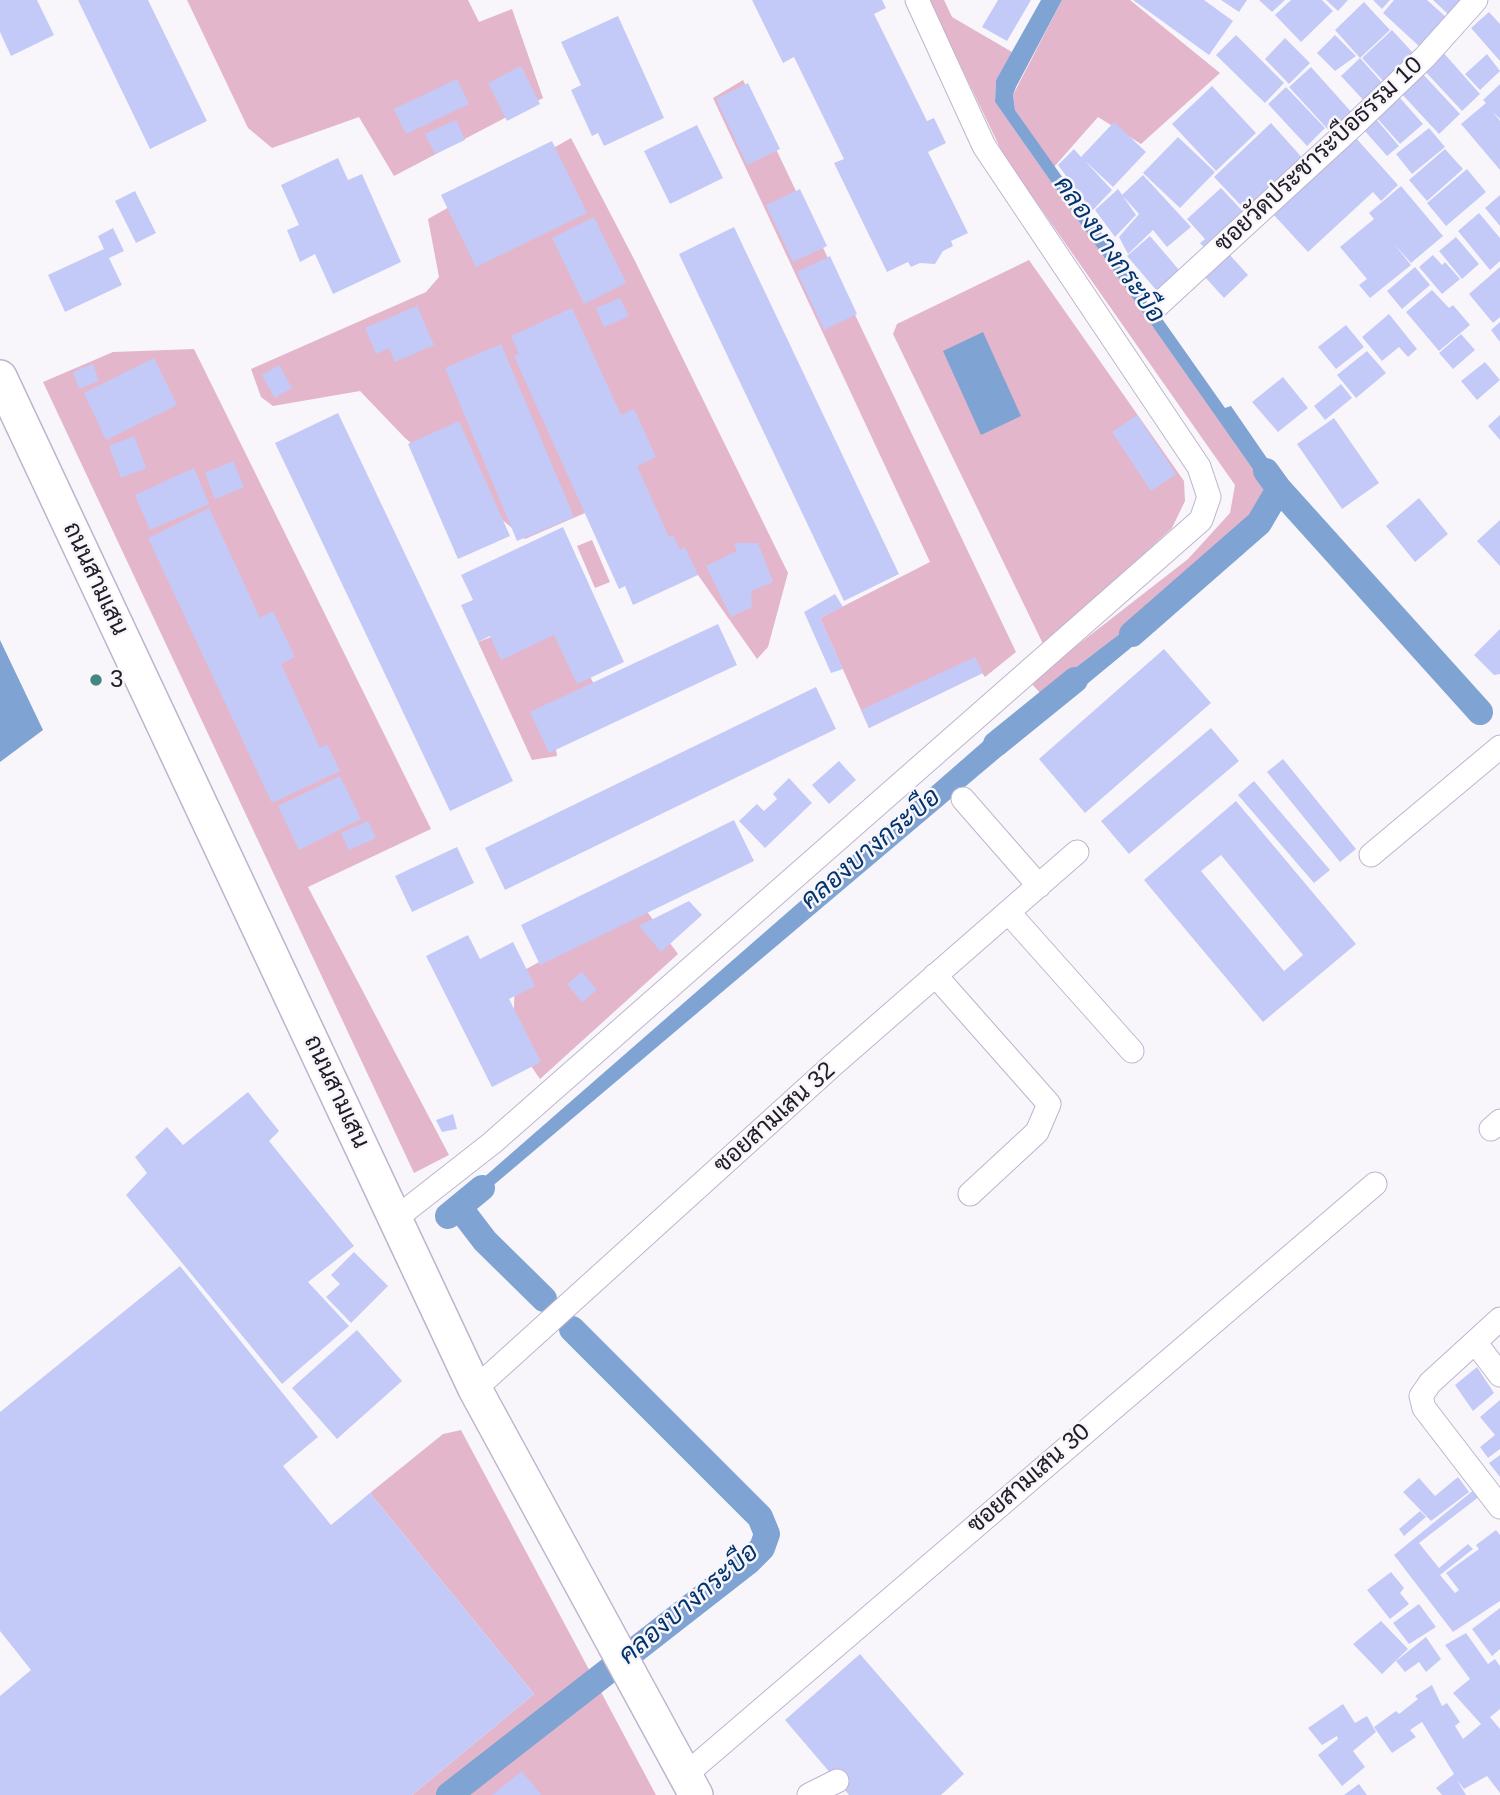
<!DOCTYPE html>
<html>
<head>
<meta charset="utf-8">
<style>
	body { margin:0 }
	canvas { display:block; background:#f8f6fb }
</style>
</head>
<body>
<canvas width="1500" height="1795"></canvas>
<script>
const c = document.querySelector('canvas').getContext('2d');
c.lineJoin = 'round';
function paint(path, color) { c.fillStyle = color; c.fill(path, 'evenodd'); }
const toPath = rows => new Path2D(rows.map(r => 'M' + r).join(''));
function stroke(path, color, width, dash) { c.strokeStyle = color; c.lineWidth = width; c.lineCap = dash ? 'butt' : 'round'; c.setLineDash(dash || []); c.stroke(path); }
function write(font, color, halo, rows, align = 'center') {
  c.font = font + ' Arial,Sarabun,sans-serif'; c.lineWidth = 5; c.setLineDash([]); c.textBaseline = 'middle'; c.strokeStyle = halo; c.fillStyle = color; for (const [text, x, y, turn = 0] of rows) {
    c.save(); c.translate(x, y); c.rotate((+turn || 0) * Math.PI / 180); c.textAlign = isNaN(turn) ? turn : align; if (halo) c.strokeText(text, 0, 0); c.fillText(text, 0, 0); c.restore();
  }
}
paint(toPath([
	[187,0,468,0,479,22,512,9,543,98,394,176,359,117,272,148,248,128],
	[929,0,944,0,952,17,1012,52,996,80,995,102,1270,493,1258,518,1156,606,1041,694,1030,682,1188,559,1230,513,1235,485,1004,156],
	[1062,0,1130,0,1220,73,1141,144,1098,117,1054,167,1015,110,1013,95],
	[743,80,1016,652,985,677,982,673,869,728,820,618,930,562,713,98],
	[571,138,635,261,788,573,768,647,757,659,698,575,585,513,525,539,405,438,360,391,273,406,261,397,251,369,426,292,439,277,428,219],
	[1029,260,1184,481,1185,501,1172,528,1044,646,893,334,897,324],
	[194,349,431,829,308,887,449,1155,414,1173,43,382,113,352],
	[592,540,610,582,595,588,577,546],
	[557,612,597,690,550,709,557,756,532,760,478,642],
	[643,906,678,954,540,1079,513,1040,515,975],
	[461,1430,656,1795,412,1795,534,1694,370,1493,443,1434]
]), '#e4b6cb');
paint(toPath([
	[1041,0,1062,0,1016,87,1013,95,1015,110,1225,408,1231,406,1293,496,1276,502,995,102,996,80],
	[983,332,1021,416,981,435,943,351],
	[1156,606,1167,618,1053,712,1041,694],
	[0,640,43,730,0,762],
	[1017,712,1031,731,457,1216,451,1206]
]), '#7fa3d2');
stroke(toPath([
	[1279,489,1480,712],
	[1132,634,1259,523,1279,489,1266,471],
	[996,744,1075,680],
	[459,1207,485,1241,544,1299],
	[448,1216,482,1188],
	[449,1795,748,1562,762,1548,767,1534,760,1517,572,1329]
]), '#7fa3d2', 26);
paint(toPath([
	[0,0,37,0,54,35,11,56,0,32],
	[78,0,148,0,207,121,150,149],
	[752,0,882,0,886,8,874,14,927,121,934,118,946,143,928,152,968,233,951,241,953,246,943,251,935,264,920,263,911,267,908,262,887,272,834,163,844,159,794,57,783,63],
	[998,0,1031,0,1007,41,982,27],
	[1133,0,1204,0,1233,21,1209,55],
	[1221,0,1247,0,1239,12],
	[1259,0,1285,0,1272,12],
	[1291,0,1322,0,1333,11,1301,42,1275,15],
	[1326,0,1348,0,1338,11],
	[1373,0,1390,0,1382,9],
	[1394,0,1427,0,1446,17,1420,47,1383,13],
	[1433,0,1464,0,1450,16],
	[1364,2,1390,30,1360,58,1335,30],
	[1489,12,1500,24,1500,61,1471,28],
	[618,16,664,118,604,146,598,133,592,136,571,90,581,85,561,42],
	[1392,30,1415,55,1385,83,1362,58],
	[1236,35,1284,83,1265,103,1216,55],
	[1335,35,1356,56,1335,71,1317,53],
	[1285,38,1310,63,1289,84,1265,59],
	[1441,50,1480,94,1462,111,1422,68],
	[1487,54,1500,71,1480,90,1465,74],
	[1360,58,1385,86,1366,103,1341,76],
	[521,66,540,104,507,121,488,83],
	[1311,67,1354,115,1333,135,1289,87],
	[1421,72,1460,114,1439,134,1400,92],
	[457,79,469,104,406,134,394,109],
	[748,83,780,149,747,165,716,99],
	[1500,84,1500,119,1493,112,1500,121,1500,170,1461,124,1486,103,1483,100],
	[1212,86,1256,133,1216,171,1172,124],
	[1286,87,1325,128,1307,146,1268,104],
	[1400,98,1423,124,1400,144,1377,118],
	[1376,119,1399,146,1387,156,1364,130],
	[456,120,465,140,435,154,425,134],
	[1114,122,1146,152,1113,187,1085,161,1112,190,1092,211,1058,165,1074,149,1081,157],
	[1271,123,1306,162,1250,215,1214,177],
	[697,125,723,178,670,204,644,151],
	[1429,128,1445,147,1412,174,1396,154],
	[1178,137,1215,172,1180,208,1143,173],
	[1355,137,1398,185,1381,201,1373,192,1308,252,1272,213],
	[552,141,587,213,476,267,441,195],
	[1445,149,1463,169,1427,201,1409,180],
	[338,158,348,180,362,174,401,262,333,294,315,254,300,262,287,230,299,225,281,185],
	[1467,169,1486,192,1446,226,1427,203],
	[1143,175,1191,227,1167,247,1153,230,1128,254,1119,237,1139,214,1122,195],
	[1401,186,1443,236,1411,263,1394,244,1411,265,1370,298,1359,285,1367,279,1340,247,1374,219,1369,213],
	[1221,188,1248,217,1209,253,1200,243,1205,239,1187,219],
	[800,189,827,246,793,262,766,205],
	[1118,189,1136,215,1115,237,1095,210],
	[135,191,156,233,136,243,115,201],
	[1500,195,1500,226,1485,208],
	[1479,213,1500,238,1500,261,1490,270,1458,231],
	[594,217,626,283,584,304,552,238],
	[734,227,899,574,844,601,679,254],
	[113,228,124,251,109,258,122,285,65,312,48,275,104,249,98,236],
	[1150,236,1180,271,1157,291,1127,256],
	[1456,237,1479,264,1462,279,1439,251],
	[1229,254,1248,275,1224,298,1205,277],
	[1433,255,1442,265,1445,262,1460,279,1442,294,1419,267],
	[830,256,857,314,824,330,797,272],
	[1415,267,1430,285,1402,309,1387,291],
	[1500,267,1500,317,1493,323,1469,294],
	[1432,290,1449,308,1453,305,1470,325,1439,351,1406,312],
	[620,298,629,316,604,327,596,308],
	[417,306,434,345,395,362,389,348,376,354,365,328],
	[572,308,621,415,634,409,656,457,637,466,669,537,673,535,680,550,685,547,698,575,633,605,625,586,619,589,514,356,519,354,511,336],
	[1389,314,1417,349,1408,357,1399,347,1382,361,1362,337],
	[1500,322,1500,342,1491,330],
	[1346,325,1364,347,1336,369,1318,347],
	[1461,334,1475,350,1453,369,1439,353],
	[501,344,574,517,517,541,445,368],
	[1367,351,1386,373,1356,398,1337,375],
	[154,358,177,405,106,440,84,393],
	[1485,362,1500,380,1477,400,1461,381],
	[93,364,99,381,79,389,73,372],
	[279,365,292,388,275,398,262,375],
	[1283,377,1308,408,1278,432,1252,402],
	[1341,384,1352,398,1325,420,1314,406],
	[338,413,513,781,450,811,275,443],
	[1137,415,1176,474,1151,491,1112,432],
	[1500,415,1500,440,1488,426],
	[1334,418,1379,483,1342,509,1297,444],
	[459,421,510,536,458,559,408,444],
	[134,436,146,468,121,478,109,446],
	[233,461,244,487,215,499,205,473],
	[194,468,209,504,150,530,135,495],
	[1419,498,1448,534,1415,562,1386,526],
	[209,508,260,618,273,611,295,657,281,664,320,748,327,744,340,771,272,803,148,538],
	[1500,520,1500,566,1477,541],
	[563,527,624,662,577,684,554,635,501,660,490,636,478,642,461,605,473,600,461,575],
	[734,543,758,543,773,582,751,591,752,607,731,617,706,566,737,551],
	[835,594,843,607,820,618,843,669,831,673,804,612],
	[718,624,737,665,549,753,530,712],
	[1500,629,1500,674,1494,675,1474,655],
	[1164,649,1211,703,1085,813,1039,759],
	[975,657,983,673,869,728,861,710],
	[816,687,836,729,505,890,485,848],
	[1211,728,1239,761,1129,854,1101,821],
	[1283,759,1356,849,1340,862,1267,772],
	[839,761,856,780,829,804,812,785],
	[340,776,361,819,299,850,278,806],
	[789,778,812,803,765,848,739,821,757,804,764,811,777,799,773,794],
	[1254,781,1330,870,1314,883,1238,795],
	[1236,801,1356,944,1263,1022,1144,880],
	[1221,855,1303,955,1284,971,1201,871],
	[734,820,754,861,540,965,521,925],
	[368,821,376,838,349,850,341,833],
	[457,847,474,883,412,912,395,876],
	[689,901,702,915,661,952,639,926],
	[468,935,480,959,513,942,535,986,509,999,541,1062,492,1087,426,956],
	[582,972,597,990,582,1002,567,984],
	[248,1092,279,1131,269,1141,354,1246,308,1282,349,1326,282,1384,126,1195,147,1173,135,1157,167,1127,183,1145],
	[453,1114,457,1129,442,1132,436,1120],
	[354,1252,388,1286,351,1323,326,1297,340,1284,331,1275],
	[180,1266,318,1437,283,1466,331,1525,370,1493,534,1694,412,1795,0,1795,0,1696,31,1670,0,1631,0,1412],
	[357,1330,402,1381,337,1439,292,1388],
	[1477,1367,1494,1393,1473,1411,1455,1385],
	[1500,1400,1500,1449,1488,1458,1480,1447,1495,1435,1480,1417],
	[1500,1455,1500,1477,1489,1463],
	[1458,1477,1469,1492,1431,1521,1403,1492,1419,1478,1435,1496],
	[1475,1489,1480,1496,1419,1543,1439,1568,1468,1544,1473,1549,1440,1575,1455,1593,1459,1590,1446,1573,1479,1549,1476,1545,1496,1530,1500,1535,1500,1601,1453,1632,1394,1555],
	[1420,1511,1426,1517,1404,1536,1399,1529],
	[1391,1572,1404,1588,1400,1593,1409,1604,1390,1619,1367,1590],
	[1419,1604,1436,1627,1409,1644,1393,1623],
	[1500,1608,1500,1649,1492,1656,1472,1629],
	[1381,1621,1408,1649,1382,1674,1353,1644],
	[1466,1633,1488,1664,1495,1659,1500,1666,1500,1709,1490,1717,1500,1729,1500,1793,1487,1776,1464,1789,1457,1780,1466,1795,1442,1795,1436,1788,1454,1774,1422,1722,1410,1730,1416,1737,1392,1753,1374,1727,1396,1711,1399,1714,1418,1699,1415,1696,1432,1685,1442,1706,1447,1703,1460,1722,1455,1726,1463,1739,1481,1724,1453,1693,1470,1679,1445,1645],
	[1426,1637,1441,1659,1426,1672,1419,1662,1405,1672,1396,1661],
	[860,1654,964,1774,941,1795,849,1795,785,1720],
	[1343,1704,1355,1723,1367,1716,1376,1732,1353,1751,1365,1767,1342,1786,1318,1755,1338,1739,1337,1736,1322,1745,1308,1728],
	[522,1771,541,1795,492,1795],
	[1359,1784,1367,1795,1344,1795]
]), '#c4caf8');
const street = toPath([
	[1158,305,1354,125,1425,57,1476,0],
	[963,799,1039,886],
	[1371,855,1500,747],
	[1009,913,1132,1051],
	[935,975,1049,1104,1037,1132,970,1194],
	[1491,1129,1500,1121],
	[395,1219,492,1143,1201,520,1209,497,1199,467,984,146,917,0],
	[1500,1319,1430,1383,1421,1396,1424,1408,1500,1507],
	[1475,1342,1500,1375],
	[475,1389,834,1064,1077,852],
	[684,1776,1375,1184],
	[809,1795,837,1781]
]);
const secondary = toPath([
	[0,377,475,1389,696,1795]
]);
stroke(street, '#beb4ce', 25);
stroke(secondary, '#beb4ce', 36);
stroke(street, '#fff', 23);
stroke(secondary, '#fff', 33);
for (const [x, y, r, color] of [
	[96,680,7,"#428880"]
]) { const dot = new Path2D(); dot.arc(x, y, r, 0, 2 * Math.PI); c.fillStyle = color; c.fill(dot); stroke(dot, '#f8f6fb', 2.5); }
write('24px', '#201c26', '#f8f6fb', [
	["ซอยวัดประชาระบือธรรม 10",1319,155,-43],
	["ถนนสามเสน",95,579,65],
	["ถนนสามเสน",336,1092,65],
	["ซอยสามเสน 32",775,1118,-42],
	["ซอยสามเสน 30",1029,1479,-41]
]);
write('24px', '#201c26', '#f8f6fb', [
	["3",110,680]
], 'left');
write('italic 26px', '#02346d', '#f8f6fb', [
	["คลองบางกระบือ",1109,250,55],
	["คลองบางกระบือ",871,849,-40],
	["คลองบางกระบือ",689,1604,-40]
]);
</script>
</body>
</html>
